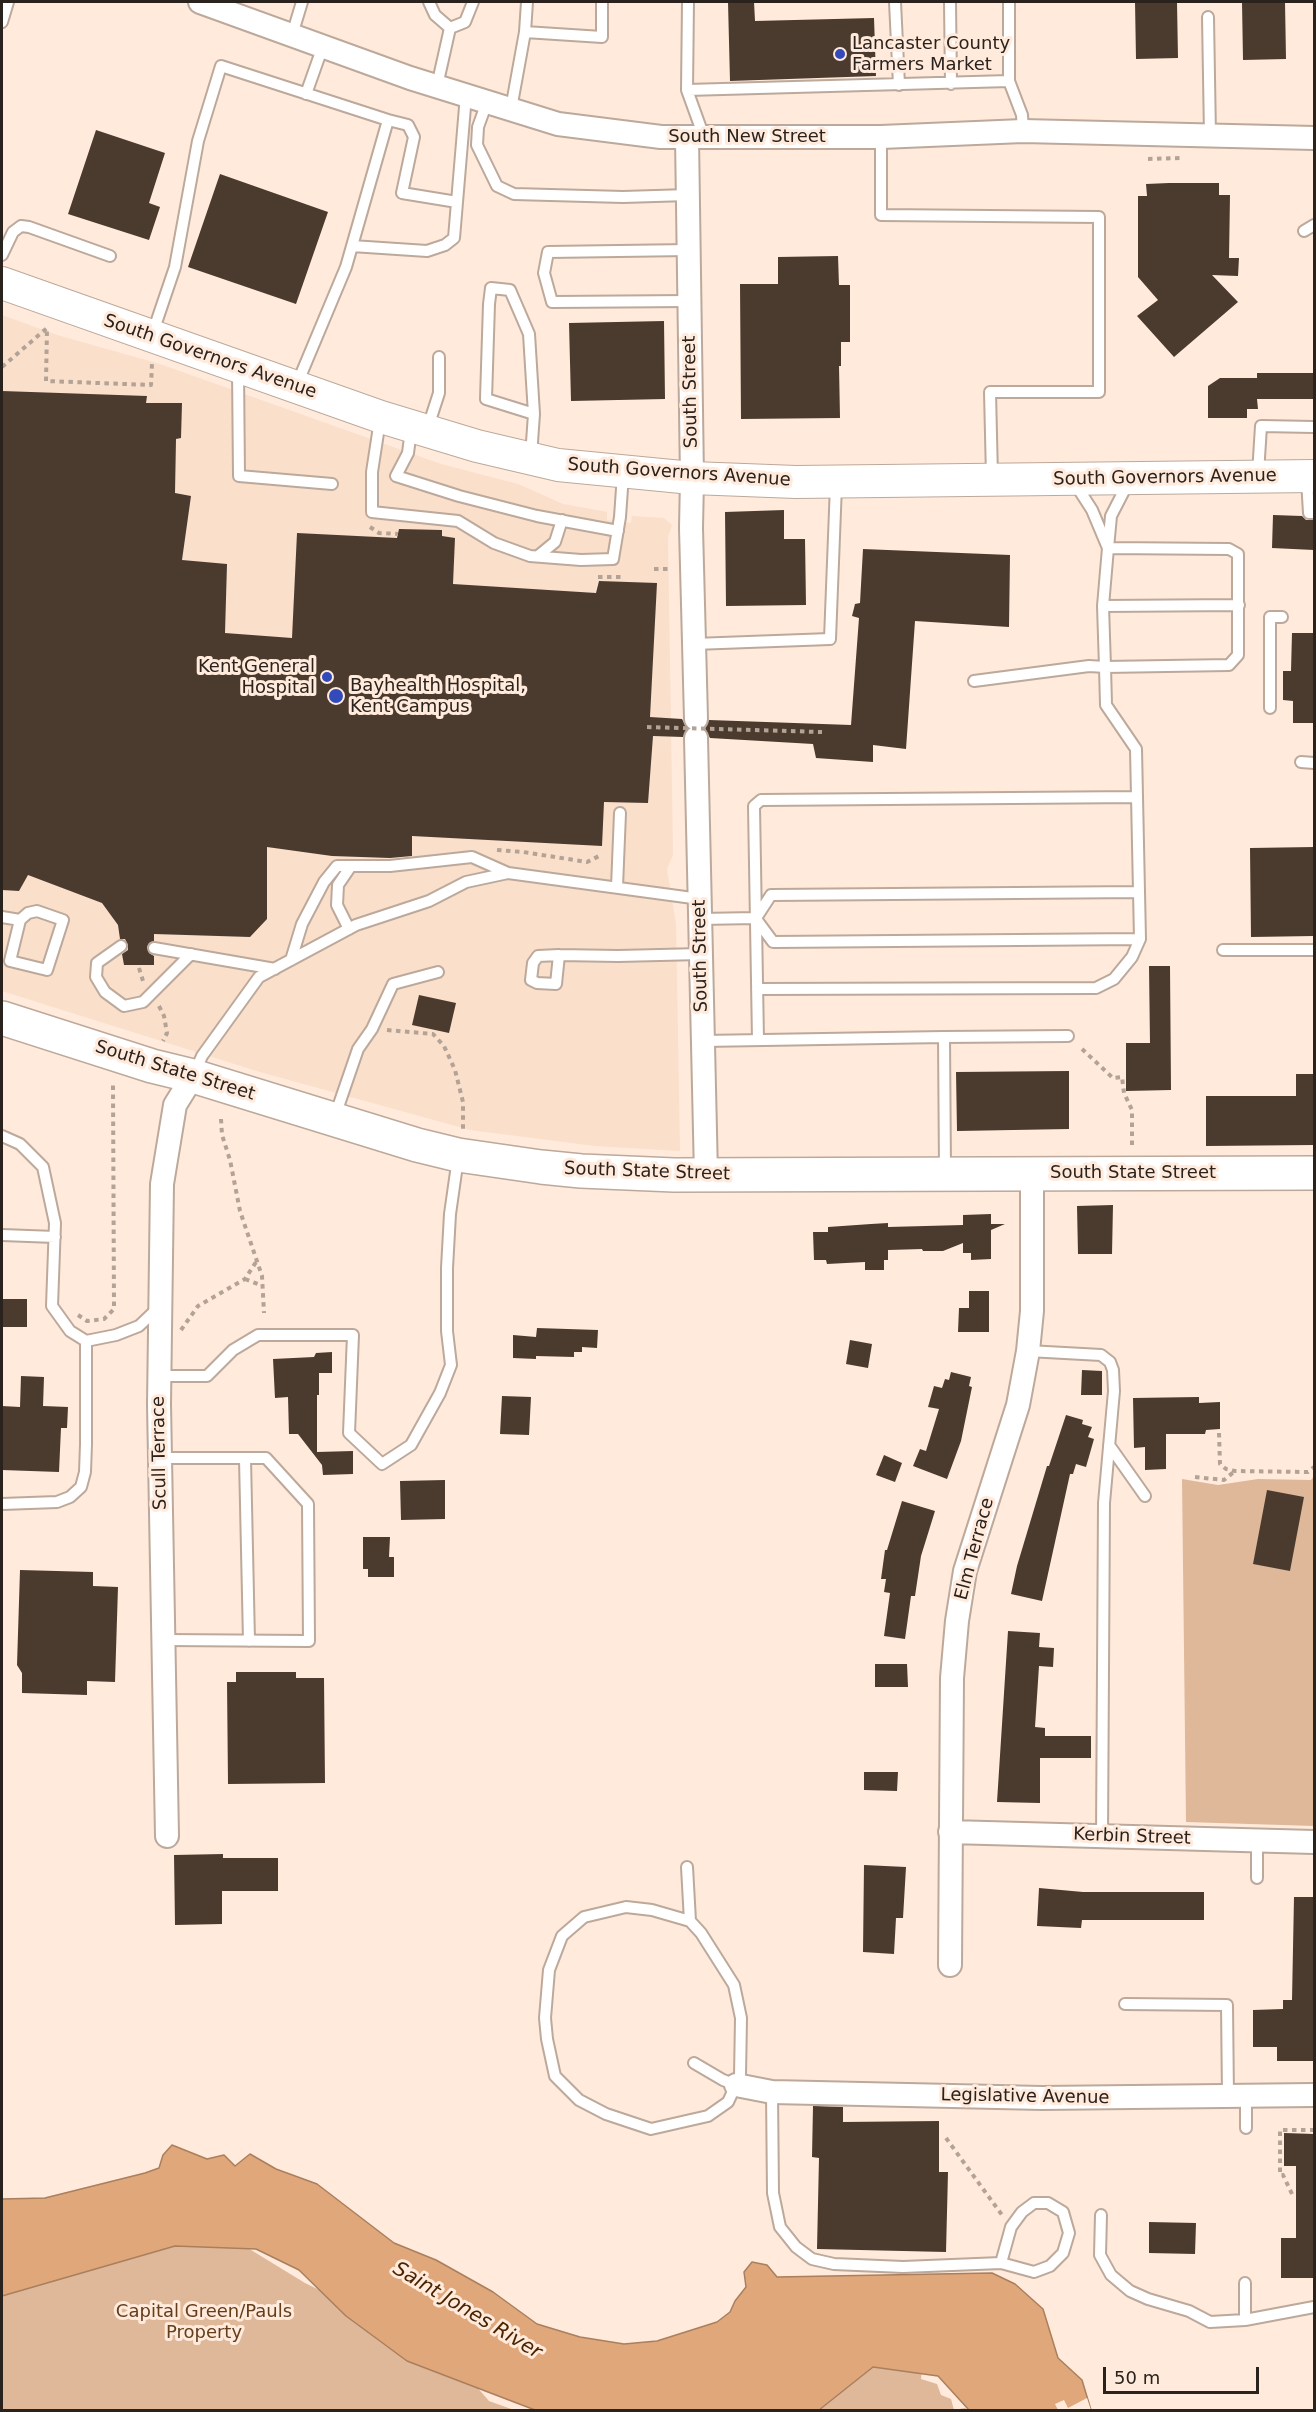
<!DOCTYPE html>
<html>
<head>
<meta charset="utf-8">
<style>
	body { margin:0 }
	#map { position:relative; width:1316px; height:2412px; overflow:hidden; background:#ffeadb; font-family:"DejaVu Sans",sans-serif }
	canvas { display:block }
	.frame { position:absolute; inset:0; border:3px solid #2a221d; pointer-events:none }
	.scale { position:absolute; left:1103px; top:2367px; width:156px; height:27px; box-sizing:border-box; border:3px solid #2a221d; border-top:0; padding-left:8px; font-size:18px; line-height:21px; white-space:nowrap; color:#2a221d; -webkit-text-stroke:4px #ffeadb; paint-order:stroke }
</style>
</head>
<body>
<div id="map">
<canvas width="1316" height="2412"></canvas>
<div class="frame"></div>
<div class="scale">50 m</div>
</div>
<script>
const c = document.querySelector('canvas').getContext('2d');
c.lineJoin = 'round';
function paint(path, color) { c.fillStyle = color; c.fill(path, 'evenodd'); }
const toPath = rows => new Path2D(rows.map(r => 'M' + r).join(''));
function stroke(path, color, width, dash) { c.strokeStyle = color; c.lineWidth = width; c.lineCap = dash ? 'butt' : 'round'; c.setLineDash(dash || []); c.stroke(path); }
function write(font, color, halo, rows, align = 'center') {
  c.font = font + ' "DejaVu Sans",sans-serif'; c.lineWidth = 6; c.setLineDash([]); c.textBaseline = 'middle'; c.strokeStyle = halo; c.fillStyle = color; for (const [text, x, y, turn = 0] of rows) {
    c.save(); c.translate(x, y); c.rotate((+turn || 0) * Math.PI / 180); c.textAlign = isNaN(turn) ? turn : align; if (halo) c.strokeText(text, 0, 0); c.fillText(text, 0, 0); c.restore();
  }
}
paint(toPath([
	[2,315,57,335,160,364,441,464,518,484,563,504,607,512,607,520,631,523,632,516,664,518,672,525,668,537,673,855,667,869,676,924,680,1151,595,1146,470,1130,260,1072,2,991]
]), '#fadfcb');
paint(toPath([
	[1314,1476,1314,1826,1186,1822,1182,1479,1218,1485,1258,1479,1311,1480],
	[220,2231,305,2283,344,2302,476,2386,489,2401,514,2410,2,2410,2,2265],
	[923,2360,921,2379,937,2384,941,2395,951,2399,954,2410,965,2408,968,2410,721,2410,754,2379]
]), '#dfb89a');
const water = toPath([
	[172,2145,207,2159,224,2155,235,2166,250,2154,276,2169,317,2184,394,2243,436,2260,493,2292,537,2324,580,2337,624,2344,657,2341,717,2322,730,2312,735,2301,746,2287,744,2272,752,2262,767,2265,777,2277,992,2273,1015,2284,1043,2309,1058,2358,1082,2380,1091,2410,969,2410,938,2376,873,2367,819,2410,535,2410,407,2361,346,2316,299,2270,256,2249,175,2246,2,2296,2,2199,45,2198,145,2173,159,2168,163,2155,172,2145]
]);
paint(water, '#e0a77a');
stroke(water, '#a97f5e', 1.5);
paint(toPath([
	[1087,2398,1091,2410,1058,2410,1055,2404,1064,2400,1068,2408]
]), '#ffeadb');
paint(toPath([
	[728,2,754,2,755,21,874,18,876,76,730,81],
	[1135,2,1177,2,1178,58,1136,59],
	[1242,2,1285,2,1286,59,1243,60],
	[96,130,165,153,149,203,160,207,149,240,68,214],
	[220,174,328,212,296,304,188,267],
	[1169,183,1219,183,1219,195,1230,195,1229,258,1239,258,1238,276,1212,275,1238,302,1174,357,1137,316,1158,300,1138,277,1138,196,1147,196,1146,184],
	[838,256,839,285,850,285,850,342,841,342,841,366,839,366,840,418,741,419,740,284,778,284,778,257],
	[664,321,665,399,571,401,569,323],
	[1257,373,1314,373,1314,399,1257,399,1258,409,1247,409,1247,418,1208,418,1208,386,1220,378,1257,378],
	[2,391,147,396,146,403,182,403,181,438,176,439,175,493,191,496,182,560,227,564,225,633,292,638,297,533,397,538,399,529,442,530,442,536,455,538,453,584,596,593,599,581,657,583,650,717,682,719,687,728,683,737,653,736,648,803,604,802,602,846,412,836,412,856,390,858,332,856,267,847,267,919,250,937,154,934,154,941,149,943,147,947,149,953,154,956,154,965,124,965,122,954,128,950,128,945,125,939,120,939,118,925,102,903,28,875,19,891,2,890],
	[784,510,784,539,805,539,806,605,726,606,725,512],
	[1273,515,1302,516,1306,520,1314,520,1314,550,1272,548],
	[863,549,1010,555,1009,627,915,621,906,749,873,745,873,762,816,758,813,744,710,738,705,729,709,720,851,725,859,618,852,616,855,604,860,603],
	[1292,633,1314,633,1314,723,1293,723,1293,701,1283,700,1283,671,1291,671],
	[1314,847,1314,936,1251,937,1250,848],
	[1149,966,1170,966,1171,1090,1126,1091,1126,1043,1150,1043],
	[419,995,456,1003,449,1033,412,1025],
	[1069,1071,1069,1129,957,1131,956,1072],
	[1296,1074,1314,1074,1314,1145,1206,1146,1206,1096,1296,1096],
	[1113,1205,1112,1254,1078,1254,1077,1206],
	[991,1214,991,1224,1005,1224,991,1230,991,1259,971,1260,971,1253,963,1253,963,1243,943,1251,923,1251,922,1249,888,1250,888,1260,884,1260,884,1270,865,1270,865,1262,827,1264,826,1260,814,1260,813,1232,828,1232,828,1227,871,1224,888,1223,888,1227,963,1225,963,1215],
	[969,1291,989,1291,989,1332,958,1332,959,1308,969,1308],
	[2,1299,27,1299,27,1327,2,1327],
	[537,1328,598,1330,597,1348,582,1347,582,1352,574,1352,574,1357,536,1356,536,1359,513,1358,513,1335,536,1337],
	[850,1340,872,1344,868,1368,846,1364],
	[332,1352,332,1373,319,1373,319,1395,317,1395,317,1452,353,1451,353,1474,323,1475,322,1465,298,1434,289,1434,288,1397,275,1398,273,1359,314,1357,316,1353],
	[1082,1370,1102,1371,1102,1395,1081,1395],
	[951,1372,971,1377,969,1386,972,1387,961,1441,947,1479,913,1466,920,1449,926,1451,939,1409,928,1407,934,1386,942,1388,945,1379,949,1380],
	[21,1376,44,1377,43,1406,68,1407,67,1428,61,1428,59,1472,2,1470,2,1406,20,1407],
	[502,1396,531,1397,529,1435,500,1434],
	[1199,1397,1199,1403,1220,1402,1220,1429,1206,1430,1205,1434,1166,1434,1166,1469,1145,1470,1145,1447,1134,1448,1133,1398],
	[1066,1415,1083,1420,1082,1424,1092,1427,1088,1437,1094,1439,1086,1467,1076,1464,1073,1474,1070,1474,1042,1601,1011,1594,1017,1566,1047,1466,1049,1466],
	[884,1455,902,1463,895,1482,876,1475],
	[445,1480,445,1519,401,1520,400,1481],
	[1267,1490,1304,1497,1290,1571,1253,1564],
	[902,1501,935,1511,921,1556,915,1596,911,1596,905,1639,884,1636,890,1593,884,1592,886,1579,881,1579,885,1550,887,1550],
	[363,1537,390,1537,389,1557,394,1557,394,1577,368,1577,368,1569,363,1569],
	[20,1570,93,1572,93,1586,118,1587,115,1682,87,1681,87,1695,22,1693,22,1673,17,1665],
	[1008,1631,1040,1633,1039,1647,1054,1648,1053,1667,1039,1666,1035,1727,1045,1728,1045,1736,1091,1736,1091,1758,1040,1758,1040,1803,997,1802],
	[875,1664,907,1664,908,1687,875,1687],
	[236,1672,296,1672,296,1678,324,1678,325,1783,228,1784,227,1682,236,1682],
	[864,1772,898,1772,897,1791,864,1790],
	[223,1854,223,1858,278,1858,278,1891,222,1891,222,1924,175,1925,174,1855],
	[864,1865,906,1867,903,1918,896,1918,894,1954,863,1952],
	[1039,1888,1083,1892,1204,1892,1204,1920,1082,1920,1081,1928,1037,1926],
	[1294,1897,1314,1897,1314,2061,1277,2061,1277,2047,1253,2047,1253,2010,1283,2009,1283,2000,1292,2000],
	[813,2106,843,2107,843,2122,939,2121,939,2172,948,2172,946,2252,817,2249,819,2158,812,2157],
	[1284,2133,1314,2134,1314,2278,1281,2278,1281,2238,1296,2238,1296,2166,1284,2166],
	[1149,2222,1196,2223,1195,2254,1149,2253]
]), '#4b3b2f');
const service = toPath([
	[429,2,435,15,450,28],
	[688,2,687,90,704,137],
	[895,2,899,85],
	[950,2,951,84],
	[1009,2,1009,81,1022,115,1023,131],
	[1208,17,1210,136],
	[2,22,8,2],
	[450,28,465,22,473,2],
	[525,32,602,37,602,2],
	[292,35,302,2],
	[437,86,450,28],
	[687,90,1009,81],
	[306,94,323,46],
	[487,102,478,127,477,145,497,186,514,194,623,197,688,195],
	[511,109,525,32,527,2],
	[388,120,408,125,414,137,402,193,457,202],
	[881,137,881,215,1099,217,1099,392,990,392,992,477],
	[1304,231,1314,225],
	[352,246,427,251,445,245,454,238,466,95],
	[689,250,548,252,544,273,552,302,690,301],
	[2,255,13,232,21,226,29,227,110,256],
	[153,332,175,267,198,141,221,66,388,120,346,267,297,384],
	[238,369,239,476,332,484],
	[380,420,372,472,372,512,458,521,494,543,530,556,581,560,613,559,620,517,623,474],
	[428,427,439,393,439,357],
	[411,430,408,453,396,476,459,496,537,516,618,531],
	[531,456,534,414,529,334,510,290,491,288,489,304,486,399,534,414],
	[1258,474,1261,426,1314,427],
	[1307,480,1309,513,1314,513],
	[1074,482,1092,510,1108,548,1111,516,1128,483],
	[538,556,555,542,562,520],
	[1103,606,1239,605],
	[694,644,830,639,836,485],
	[1270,708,1270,617,1282,617],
	[1301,762,1314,763],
	[617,887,620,813],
	[2,917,20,920,28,913,37,911,63,920,47,970,10,961,20,920],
	[756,918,771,895,1139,892],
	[700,919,756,918],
	[756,919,773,942,1140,939],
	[349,929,337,905,338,885,351,866],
	[121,946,97,963,96,977,105,992,124,1006,143,1002,191,954],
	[154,948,275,969],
	[1223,950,1314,950],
	[559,955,556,984,537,983,531,980,533,963,538,956,559,955,618,956,701,954],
	[291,960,302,924,324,882,337,866,390,866,472,857,508,873],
	[757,989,1096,988,1114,979,1132,957,1140,939,1136,749,1106,705,1105,667,1103,606,1108,548,1229,549,1238,554,1238,655,1229,665,1105,667,1089,666,974,681],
	[758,1040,754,806,761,800,1137,797],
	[703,1041,944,1037],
	[194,1074,202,1056,259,977,356,925,429,901,466,882,508,873,700,899],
	[335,1116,358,1049,372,1029,393,984,438,972],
	[2,1136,20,1144,43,1167,55,1223,52,1306,70,1331,86,1341,86,1444,85,1472,81,1487,70,1497,57,1502,2,1504],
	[945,1170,944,1037,1068,1036],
	[2,1235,55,1237],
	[86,1341,116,1335,139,1326,160,1306],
	[1028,1351,1101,1355,1110,1362,1113,1370,1114,1391,1104,1503,1102,1836],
	[159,1376,207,1376,233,1350,258,1335,353,1335,349,1433,382,1464,411,1445,440,1393,451,1365,447,1331,447,1268,450,1214,458,1158],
	[1109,1445,1145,1496],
	[160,1458,266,1458,308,1504,309,1641,164,1640],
	[245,1459,249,1641],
	[1257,1840,1257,1878],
	[687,1867,690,1921],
	[626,1907,652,1910,690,1921,701,1933,734,1985,741,2018,740,2076,728,2102,708,2116,651,2129,606,2114,579,2100,555,2076,547,2039,545,2018,549,1970,562,1936,584,1917,626,1907],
	[1125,2004,1227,2005,1228,2097],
	[694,2063,723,2080,736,2085],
	[772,2092,773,2193,780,2227,796,2247,812,2259,834,2264,903,2267,1001,2263,1034,2272,1050,2266,1063,2253,1069,2233,1063,2212,1048,2203,1034,2203,1022,2212,1011,2227,1001,2263],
	[1246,2128,1246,2097],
	[1101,2215,1100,2255,1111,2275,1130,2291,1148,2299,1189,2311,1210,2322,1245,2320,1314,2307],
	[1245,2283,1245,2320]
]);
const minor = toPath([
	[200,2,410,78,558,124,661,137,881,137,1023,131,1314,138],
	[687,137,692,478,691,528,696,719],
	[696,738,706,1175],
	[950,1832,1314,1842],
	[167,1836,159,1404,162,1184,175,1105,193,1076],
	[950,1965,952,1678,957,1621,965,1571,1018,1405,1028,1351,1032,1311,1032,1173],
	[736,2085,772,2092,1042,2098,1314,2095]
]);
const secondary = toPath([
	[2,283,381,417,477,446,558,465,692,478,796,482,1314,476]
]);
const primary = toPath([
	[2,1018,152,1066,193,1076,417,1145,458,1155,541,1167,581,1171,674,1175,1314,1173]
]);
stroke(service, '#bca99b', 14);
stroke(minor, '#bca99b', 26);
stroke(secondary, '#bca99b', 34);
stroke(primary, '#bca99b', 36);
stroke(toPath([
	[1148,159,1182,158],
	[2,367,47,328,46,381,151,385,152,364],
	[370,527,379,533,398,534],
	[654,569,671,569],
	[598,577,624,577],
	[497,850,523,852,587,862,599,856],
	[139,968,143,981],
	[159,1006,164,1016,167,1033,163,1041],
	[387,1030,433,1034,444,1046,455,1070,463,1102,463,1129],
	[1082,1049,1113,1078,1122,1077,1124,1093,1132,1110,1132,1149],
	[221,1119,222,1135,230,1160,240,1211,262,1276,264,1313],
	[245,1279,263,1286],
	[78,1315,87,1321,104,1319,114,1309,113,1084],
	[181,1330,198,1306,245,1279,256,1262],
	[1219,1433,1220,1464,1226,1469,1235,1471,1308,1472,1314,1467],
	[1195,1477,1224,1480,1235,1471],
	[946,2138,1002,2215],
	[1292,2194,1283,2175,1280,2175,1280,2130,1314,2130]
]), '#b3a397', 4, [4.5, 4.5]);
stroke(service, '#fff', 10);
stroke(minor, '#fff', 22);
stroke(secondary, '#fff', 32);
stroke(primary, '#fff', 33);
stroke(toPath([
	[647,727,822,732]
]), '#b3a397', 4, [4.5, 4.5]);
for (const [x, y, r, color] of [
	[840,54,6,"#334abb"],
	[327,677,6,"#334abb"],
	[336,696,8,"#334abb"]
]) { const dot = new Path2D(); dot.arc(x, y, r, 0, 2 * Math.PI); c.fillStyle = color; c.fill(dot); stroke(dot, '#ffeadb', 2); }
write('18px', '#2a221d', '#ffeadb', [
	["Lancaster County",852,44],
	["Farmers Market",852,65],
	["Kent General",315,667,"right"],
	["Hospital",315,688,"right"],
	["Bayhealth Hospital,",350,686],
	["Kent Campus",350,707]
], 'left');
write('18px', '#2a221d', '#ffeadb', [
	["South New Street",747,137],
	["South Governors Avenue",210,357,19],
	["South Street",691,392,-91],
	["South Governors Avenue",679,473,4],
	["South Governors Avenue",1165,478,-1],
	["South Street",701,956,-91],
	["South State Street",175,1071,17],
	["South State Street",647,1172,2],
	["South State Street",1133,1173],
	["Scull Terrace",160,1453,-91],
	["Elm Terrace",975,1549,-75],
	["Kerbin Street",1132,1837,2],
	["Legislative Avenue",1025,2097,1]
]);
write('18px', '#643d1b', '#ffeadb', [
	["Capital Green/Pauls",204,2312],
	["Property",204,2333]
]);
write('italic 20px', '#492400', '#ffeadb', [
	["Saint Jones River",467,2311,31]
]);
</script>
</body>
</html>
